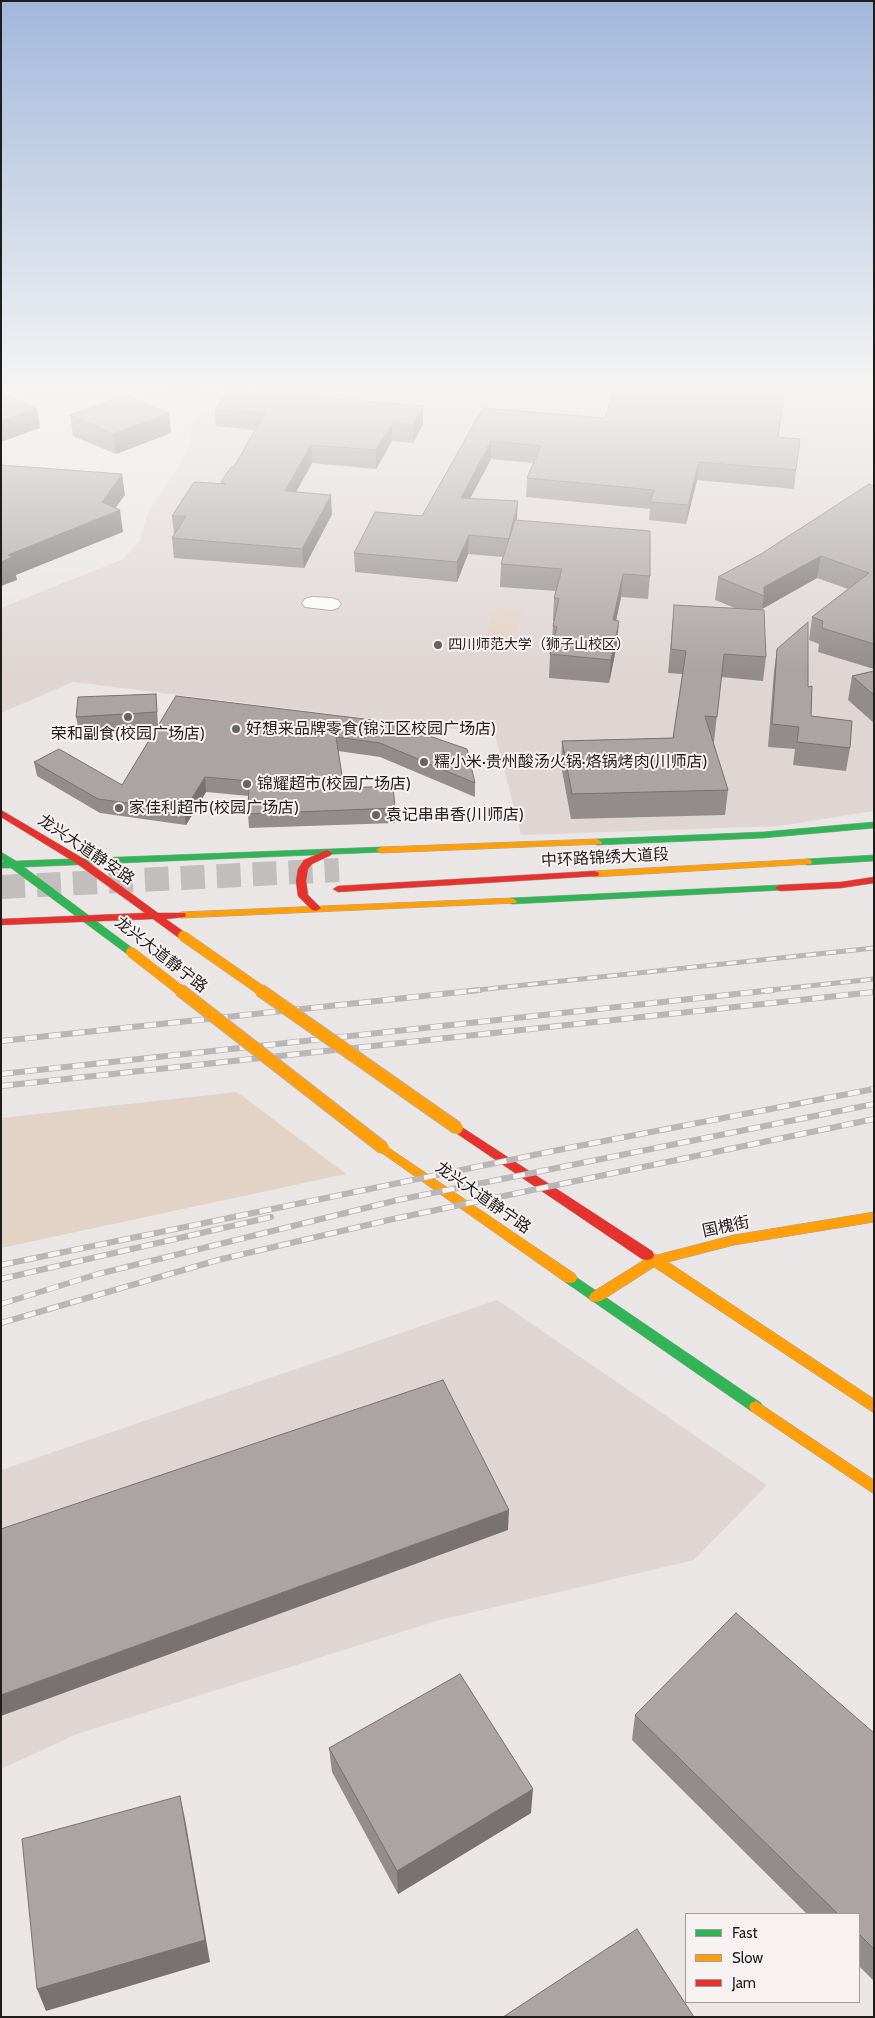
<!DOCTYPE html>
<html>
<head>
<meta charset="utf-8">
<style>
	body { margin:0 }
	#map { position:relative; width:875px; height:2018px; overflow:hidden; background:#e9e6e5; font-family:Cabin,sans-serif }
	canvas { display:block }
	.frame { position:absolute; inset:0; border:2px solid #201e1d; pointer-events:none }
	.legend { position:absolute; left:685px; top:1913px; width:175px; height:90px; box-sizing:border-box; background:#f7f2f1; border:1px solid #a19d9c; margin:0; padding:6px 9px; list-style:none; font-size:15px; color:#201e1d }
	.legend li { display:flex; align-items:center; gap:10px; height:25px }
	.legend b { width:25px; border:1px solid #a19d9c }
</style>
</head>
<body>
<div id="map">
<canvas width="875" height="2018"></canvas>
<div class="frame"></div>
<ul class="legend">
<li><b style="height:6px;background:#30b455"></b>Fast</li>
<li><b style="height:6px;background:#ff9f0a"></b>Slow</li>
<li><b style="height:6px;background:#e5322d"></b>Jam</li>
</ul>
</div>
<script>
const c = document.querySelector('canvas').getContext('2d');
c.lineJoin = 'round';
function paint(path, color) { c.fillStyle = color; c.fill(path, 'evenodd'); }
const toPath = rows => new Path2D(rows.map(r => 'M' + r).join(''));
function stroke(path, color, width, dash) { c.strokeStyle = color; c.lineWidth = width; c.lineCap = dash ? 'butt' : 'round'; c.setLineDash(dash || []); c.stroke(path); }
function write(font, color, halo, rows, align = 'center') {
  c.font = font + ' Cabin,"Noto Sans SC",sans-serif'; c.lineWidth = 4; c.setLineDash([]); c.textBaseline = 'middle'; c.strokeStyle = halo; c.fillStyle = color; for (const [text, x, y, turn = 0] of rows) {
    c.save(); c.translate(x, y); c.rotate((+turn || 0) * Math.PI / 180); c.textAlign = isNaN(turn) ? turn : align; if (halo) c.strokeText(text, 0, 0); c.fillText(text, 0, 0); c.restore();
  }
}
paint(toPath([
	[258,387,874,387,874,811,779,826,521,835,495,734,73,682,1,713,1,608,123,559,140,541,147,514,187,453,193,419,253,397],
	[497,1300,767,1485,694,1560,436,1621,77,1734,1,1769,1,1470]
]), '#dfd6d4');
paint(toPath([
	[494,608,522,610,513,648,484,645],
	[237,1092,346,1174,1,1248,1,1118]
]), '#e3d3c6');
stroke(toPath([
	[1,887,339,870]
]), '#c1bebd', 24, [24, 12]);
const street = toPath([
	[312,597,331,598,338,600,341,604,338,608,331,610,305,607,302,603,305,599,312,597]
]);
const fast = toPath([
	[874,822,874,828,763,838,597,845,592,842,597,839,763,832,874,822],
	[381,847,386,850,385,852,24,867,135,950,136,952,135,954,131,955,127,954,11,868,1,868,1,862,4,862,1,860,1,852,16,861,381,847],
	[874,855,874,861,807,865,802,862,807,859,874,855],
	[780,885,784,886,785,888,784,890,512,904,507,901,512,898,780,885],
	[570,1273,761,1403,763,1407,761,1411,756,1413,751,1411,565,1282,563,1278,565,1274,570,1273]
]);
const slow = toPath([
	[597,839,602,842,601,844,381,853,376,850,381,847,597,839],
	[807,859,811,860,812,862,811,864,594,877,589,874,594,871,807,859],
	[512,898,517,901,516,903,181,918,176,915,181,912,512,898],
	[383,1144,575,1274,577,1278,575,1282,570,1283,565,1282,379,1151,377,1148,379,1145,383,1144],
	[874,1212,874,1222,734,1245,668,1262,874,1399,874,1413,654,1267,601,1301,596,1302,591,1301,589,1297,591,1293,644,1260,640,1255,642,1251,647,1250,657,1255,734,1235,874,1212],
	[756,1401,874,1480,874,1494,751,1411,749,1407,751,1403,756,1401]
]);
const jam = toPath([
	[1,810,84,859,158,913,185,913,186,915,185,917,166,919,187,934,188,936,187,938,179,938,153,919,1,925,1,919,145,913,76,863,1,817,1,810],
	[327,850,332,853,331,855,312,864,308,869,306,881,308,895,321,908,316,911,312,910,298,896,296,881,298,869,304,860,327,850],
	[594,871,598,872,599,874,598,876,338,892,333,889,338,886,594,871],
	[874,877,874,883,841,888,780,891,775,888,780,885,841,882,874,877],
	[457,1124,652,1251,654,1255,652,1259,647,1260,642,1259,453,1131,451,1128,453,1125,457,1124]
]);
stroke(street, '#a4a2a2', 2);
stroke(fast, '#a4a2a2', 1);
stroke(slow, '#a4a2a2', 1);
stroke(jam, '#a4a2a2', 1);
paint(street, '#fcfbfb');
paint(fast, '#30b455');
paint(slow, '#ff9f0a');
paint(jam, '#e5322d');
const railFar1 = toPath([
	[468,991,874,948],
	[761,991,874,979]
]);
const rail = toPath([
	[1,1041,480,990],
	[1,1074,773,990],
	[1,1086,874,992],
	[1,1265,568,1148,874,1089],
	[1,1279,271,1217],
	[1,1304,98,1274,398,1200,874,1104],
	[1,1323,218,1260,393,1219,874,1119]
]);
stroke(railFar1, '#b8b6b6', 5);
stroke(rail, '#b8b6b6', 6);
stroke(railFar1, '#f7f2f1', 3, [10]);
stroke(rail, '#f7f2f1', 4.5, [12]);
const slowBridgeFar1 = toPath([
	[183,936,262,991],
	[131,952,181,991]
]);
const slowBridge = toPath([
	[180,990,383,1148],
	[260,990,457,1128]
]);
stroke(slowBridgeFar1, '#baafaa', 11, []);
stroke(slowBridge, '#baafaa', 14, []);
stroke(slowBridgeFar1, '#ff9f0a', 10);
stroke(slowBridge, '#ff9f0a', 12);
paint(toPath([
	[141,387,197,387,191,393],
	[256,393,423,406,423,424,413,443,392,441,376,469,312,463,296,492,332,514,304,568,174,558,172,538,174,535,172,516,221,484,221,482,234,467,255,430,216,426,215,409],
	[483,408,778,437,796,470,794,489,697,480,686,524,649,520,650,509,526,497,527,478,533,463,491,459,470,498,517,520,650,576,648,599,621,597,616,621,617,644,609,683,549,678,550,654,551,649,553,626,554,621,553,621,554,598,556,591,500,587,501,564,503,557,468,554,457,582,355,572,354,553,422,516],
	[70,415,171,433,116,454,73,436],
	[874,486,874,669,818,652,819,644,809,640,812,617,848,589,817,578,762,609,766,657,763,681,721,677,714,742,713,741,728,790,725,815,571,819,561,765,562,741,673,738,683,674,668,673,674,605,735,608,715,600,718,577,761,554],
	[777,649,808,687,811,716,850,748,846,771,793,765,795,749,768,747,774,671],
	[874,671,874,723,848,700,852,676],
	[156,694,158,725,389,722,475,783,475,797,380,757,338,751,344,788,395,808,395,823,249,828,248,814,249,796,206,792,186,825,100,813,37,776,34,762,122,785,158,726,79,731,76,717],
	[635,1715,874,1733,874,1981,859,1966,859,1914,807,1914,632,1740],
	[329,1748,531,1813,398,1894,332,1772]
]), '#938c8d');
paint(toPath([
	[191,387,197,387,191,393],
	[285,387,298,387,281,412,280,394],
	[423,406,423,424,413,443,413,425],
	[37,408,40,428,1,442,1,421],
	[169,413,171,433,116,454,113,434],
	[392,423,392,441,376,469,376,450],
	[491,441,491,459,461,516,461,498],
	[311,445,312,463,286,510,285,491],
	[699,462,697,480,686,524,688,505],
	[122,474,125,495,112,513,120,510,123,532,16,575,17,580,1,586,1,562,8,555,102,502],
	[331,495,332,514,304,568,302,549],
	[518,501,517,519,509,558,510,539],
	[469,535,468,554,457,582,457,562],
	[821,556,817,578,762,609,764,596,764,587],
	[623,574,621,597,611,644,613,620],
	[619,621,617,644,609,683,611,660],
	[205,777,206,792,186,825,184,811],
	[509,1510,508,1530,1,1716,1,1695],
	[533,1789,531,1813,398,1894,397,1871],
	[180,1796,185,1819,210,1962,46,2011,37,1989]
]), '#787273');
const building = toPath([
	[260,387,285,387,280,394,423,406,413,425,392,423,376,450,311,445,285,491,331,495,302,549,172,538,186,516,172,516,194,482,226,484,221,482,231,467,234,467,265,413,215,409,229,390,256,393,260,387],
	[615,387,785,387,778,437,800,439,796,470,699,462,688,505,650,502,654,490,527,478,541,446,491,441,461,498,518,501,509,539,469,535,457,562,354,553,375,512,422,516,483,408,605,418,615,387],
	[1,393,37,408,1,421,1,393],
	[126,395,169,413,113,434,70,415,126,395],
	[1,465,122,474,102,502,120,510,8,555,13,557,1,562,1,465],
	[869,484,874,486,874,644,822,628,823,621,812,617,869,573,821,556,764,587,764,596,718,577,761,554,869,484],
	[515,520,650,531,650,576,623,574,613,620,619,621,611,660,550,654,557,627,553,626,559,598,554,598,562,569,501,564,515,520],
	[674,605,764,610,766,657,724,654,717,717,705,716,728,790,572,794,562,741,673,738,686,651,671,649,674,605],
	[808,622,808,687,812,686,811,716,852,721,850,748,797,742,799,727,772,724,777,649,808,622],
	[874,671,874,695,852,676,874,671],
	[156,694,157,712,76,717,78,697,156,694],
	[176,696,389,722,467,749,475,783,380,743,336,737,344,788,393,786,395,808,248,814,249,781,205,777,184,811,98,799,34,762,59,749,122,785,176,696],
	[443,1380,509,1510,1,1695,1,1529,443,1380],
	[736,1613,874,1733,874,1949,859,1934,859,1914,838,1914,635,1715,736,1613],
	[460,1674,533,1789,397,1871,329,1748,460,1674],
	[180,1796,205,1940,37,1989,22,1839,180,1796],
	[637,1929,694,2017,503,2017,637,1929]
]);
paint(building, '#aba3a4');
stroke(building, '#787273', 1);
const sky = c.createLinearGradient(0, 0, 0, 670);
sky.addColorStop(0, '#a1b8db');
sky.addColorStop(0.58, '#f5f4f3');
sky.addColorStop(1, '#f5f4f300');
c.fillStyle = sky;
c.fillRect(0, 0, 875, 670);
for (const [x, y, r, color] of [
	[438,645,5,"#666463"],
	[128,717,5,"#666463"],
	[236,729,5,"#666463"],
	[424,762,5,"#666463"],
	[247,784,5,"#666463"],
	[119,808,5,"#666463"],
	[376,815,5,"#666463"]
]) { const dot = new Path2D(); dot.arc(x, y, r, 0, 2 * Math.PI); c.fillStyle = color; c.fill(dot); stroke(dot, '#f7f2f1', 2); }
write('14px', '#201e1d', '#f7f2f1', [
	["四川师范大学（狮子山校区）",448,645]
], 'left');
write('16px', '#201e1d', '#f7f2f1', [
	["好想来品牌零食(锦江区校园广场店)",246,729],
	["荣和副食(校园广场店)",128,734,"center"],
	["糯小米·贵州酸汤火锅·烙锅烤肉(川师店)",434,762],
	["锦耀超市(校园广场店)",257,784],
	["家佳利超市(校园广场店)",129,808],
	["袁记串串香(川师店)",386,815]
], 'left');
write('16px', '#201e1d', '#f7f2f1', [
	["龙兴大道静安路",86,850,34],
	["中环路锦绣大道段",605,858,-3],
	["龙兴大道静宁路",161,955,38],
	["龙兴大道静宁路",483,1198,35],
	["国槐街",726,1227,-12]
]);
</script>
</body>
</html>
